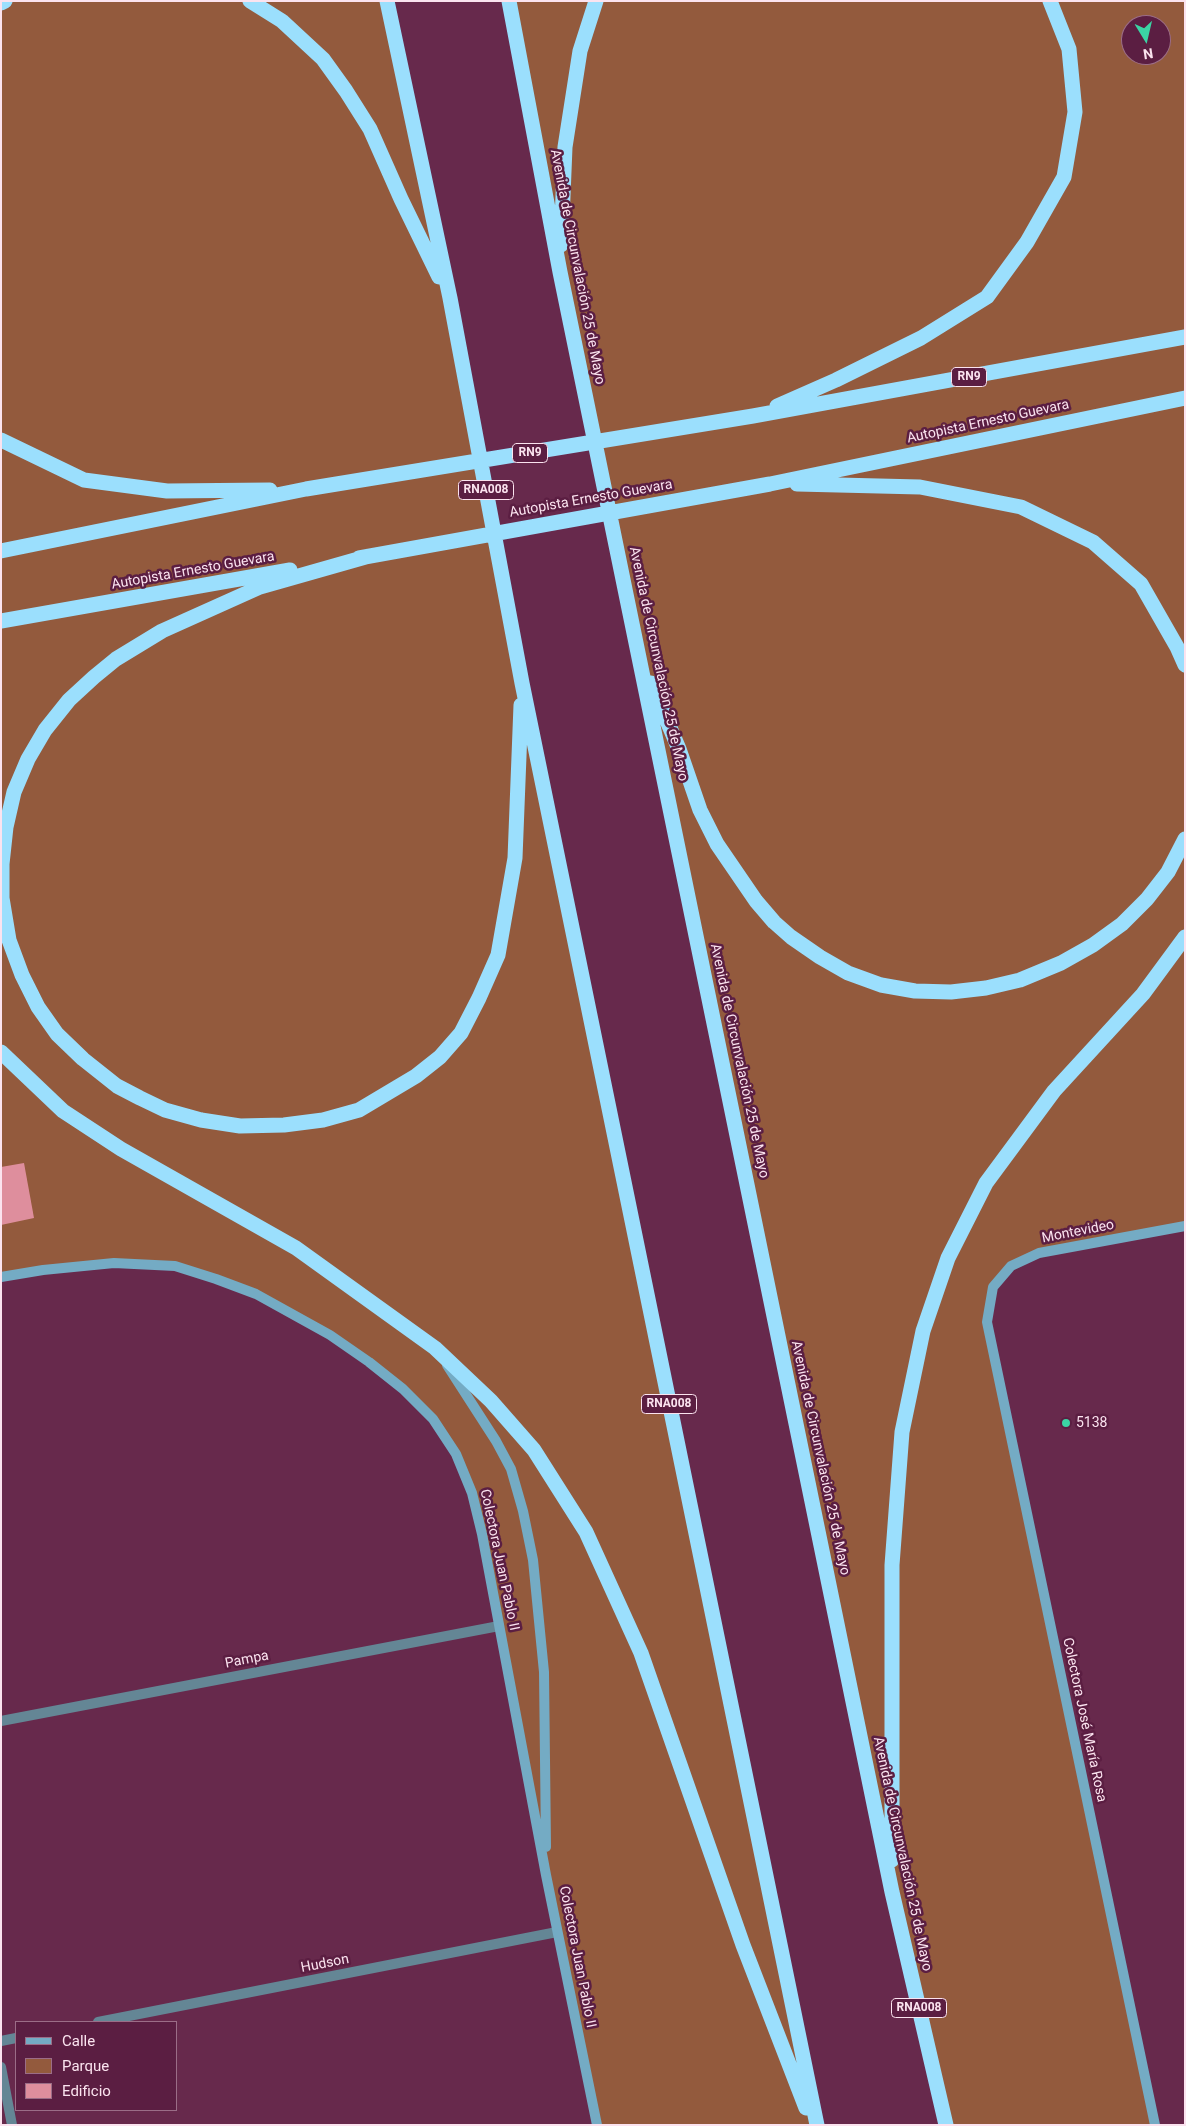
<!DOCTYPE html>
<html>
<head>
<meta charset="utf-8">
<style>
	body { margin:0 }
	#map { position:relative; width:1186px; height:2126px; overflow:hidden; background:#67294c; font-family:Roboto,sans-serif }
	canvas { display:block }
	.frame { position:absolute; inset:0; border:2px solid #fbe3ef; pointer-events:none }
	.legend { position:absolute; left:15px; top:2021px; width:162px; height:90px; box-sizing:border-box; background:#5b1e42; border:1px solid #9b6d87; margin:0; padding:6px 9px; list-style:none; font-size:15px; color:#fbe3ef }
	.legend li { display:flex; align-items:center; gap:10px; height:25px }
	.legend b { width:25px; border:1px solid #9b6d87 }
	.north { position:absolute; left:1121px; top:15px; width:50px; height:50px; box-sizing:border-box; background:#5b1e42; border:1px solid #9b6d87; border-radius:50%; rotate:171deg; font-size:14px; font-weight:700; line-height:20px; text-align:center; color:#fbe3ef }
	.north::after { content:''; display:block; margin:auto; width:18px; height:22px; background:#3bd4a4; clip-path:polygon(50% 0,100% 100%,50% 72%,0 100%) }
</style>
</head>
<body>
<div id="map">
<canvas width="1186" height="2126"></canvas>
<div class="frame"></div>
<ul class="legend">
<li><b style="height:6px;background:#74abc4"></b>Calle</li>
<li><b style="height:14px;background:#935a3d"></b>Parque</li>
<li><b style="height:14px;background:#de8e9d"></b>Edificio</li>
</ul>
<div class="north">N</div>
</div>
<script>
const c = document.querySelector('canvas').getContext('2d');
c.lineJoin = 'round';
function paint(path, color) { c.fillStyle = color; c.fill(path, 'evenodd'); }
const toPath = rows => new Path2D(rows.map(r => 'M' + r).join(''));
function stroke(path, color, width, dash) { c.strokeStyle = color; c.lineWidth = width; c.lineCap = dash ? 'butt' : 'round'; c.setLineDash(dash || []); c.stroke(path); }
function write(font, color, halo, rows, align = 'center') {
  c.font = font + ' Roboto,sans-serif'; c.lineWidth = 5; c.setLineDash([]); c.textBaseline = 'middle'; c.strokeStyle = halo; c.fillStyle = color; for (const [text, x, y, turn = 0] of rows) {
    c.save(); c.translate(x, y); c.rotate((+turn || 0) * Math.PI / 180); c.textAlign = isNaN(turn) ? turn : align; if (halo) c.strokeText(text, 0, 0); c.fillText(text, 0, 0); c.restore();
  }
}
paint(toPath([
	[1,1,387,1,817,2125,597,2125,472,1493,433,1419,369,1362,256,1294,175,1266,114,1263,1,1277],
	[509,1,1185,1,1185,1226,1039,1253,1011,1266,993,1287,987,1322,1155,2125,946,2125],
	[1131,25,1161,25,1161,55,1131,55]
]), '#935a3d');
paint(toPath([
	[24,1163,34,1218,1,1225,1,1167]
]), '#de8e9d');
stroke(toPath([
	[1,1721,499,1626],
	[98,2022,557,1932],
	[1,2041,16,2038],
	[1,2067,12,2125]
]), '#648695', 10);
stroke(toPath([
	[1,1277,43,1270,114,1263,175,1266,216,1279,256,1294,330,1335,369,1362,403,1389,433,1419,456,1454,472,1493,482,1534,546,1875,597,2125],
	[447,1365,496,1441,511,1469,523,1511,533,1560,544,1672,546,1847],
	[1155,2125,987,1322,993,1287,1011,1266,1039,1253,1185,1226]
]), '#74abc4', 10);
stroke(toPath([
	[250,1,282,21,323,59,346,91,370,129,401,199,439,277],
	[387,1,450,298,522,683,817,2125],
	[509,1,560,272,892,1892,946,2125],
	[1,3,5,1],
	[561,245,565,147,580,51,596,1],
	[777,406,836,380,921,338,987,297,1027,242,1064,177,1075,112,1069,49,1050,1],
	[1,440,84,480,167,491,270,490],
	[797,484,920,487,1021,507,1093,542,1141,584,1177,647,1185,665],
	[1,551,306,489,753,416,1185,337],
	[369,556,260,587,162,631,116,659,94,677,69,700,45,730,28,759,14,792,6,827,2,864,2,898,9,940,22,975,38,1007,57,1034,83,1059,117,1086,140,1098,165,1110,201,1120,240,1126,284,1125,323,1120,359,1110,416,1076,440,1057,461,1033,479,998,498,955,515,858,521,705],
	[359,558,770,484,1185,398],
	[1,621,290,570],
	[651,683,679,749,700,810,717,844,756,901,774,922,791,937,820,957,848,973,881,985,915,991,951,992,986,988,1020,980,1061,963,1093,945,1122,924,1147,899,1168,872,1185,839],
	[1,1052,63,1111,121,1149,296,1248,435,1348,491,1401,534,1450,586,1532,641,1653,743,1945,806,2108],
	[892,1860,892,1565,902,1432,923,1331,948,1258,986,1183,1054,1091,1143,994,1185,937]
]), '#9bdffd', 15);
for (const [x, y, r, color] of [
	[1066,1423,5,"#3bd4a4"]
]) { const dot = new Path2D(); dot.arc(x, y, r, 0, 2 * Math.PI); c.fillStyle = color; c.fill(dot); stroke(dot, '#5b1e42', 2); }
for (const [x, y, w] of [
	[969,377,35],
	[530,453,35],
	[486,490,55],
	[669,1404,55],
	[919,2008,55]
]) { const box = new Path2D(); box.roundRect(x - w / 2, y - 9.5, w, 19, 4); c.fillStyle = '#5b1e42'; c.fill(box); stroke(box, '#fbe3ef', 1); }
write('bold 12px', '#fbe3ef', null, [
	["RN9",969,377],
	["RN9",530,453],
	["RNA008",486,490],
	["RNA008",669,1404],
	["RNA008",919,2008]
]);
write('14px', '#fbe3ef', '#5b1e42', [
	["Avenida de Circunvalación 25 de Mayo",577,267,79],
	["Autopista Ernesto Guevara",988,422,-12],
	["Autopista Ernesto Guevara",591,499,-10],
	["Autopista Ernesto Guevara",193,571,-10],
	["Avenida de Circunvalación 25 de Mayo",658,664,78],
	["Avenida de Circunvalación 25 de Mayo",739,1061,78],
	["Montevideo",1078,1232,-11],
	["Avenida de Circunvalación 25 de Mayo",820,1458,78],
	["Colectora Juan Pablo II",499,1560,78],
	["Pampa",247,1660,-11],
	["Colectora José María Rosa",1084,1720,78],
	["Avenida de Circunvalación 25 de Mayo",902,1854,78],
	["Colectora Juan Pablo II",577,1957,79],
	["Hudson",325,1964,-11]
]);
write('14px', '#fbe3ef', '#5b1e42', [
	["5138",1076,1423]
], 'left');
</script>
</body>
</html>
